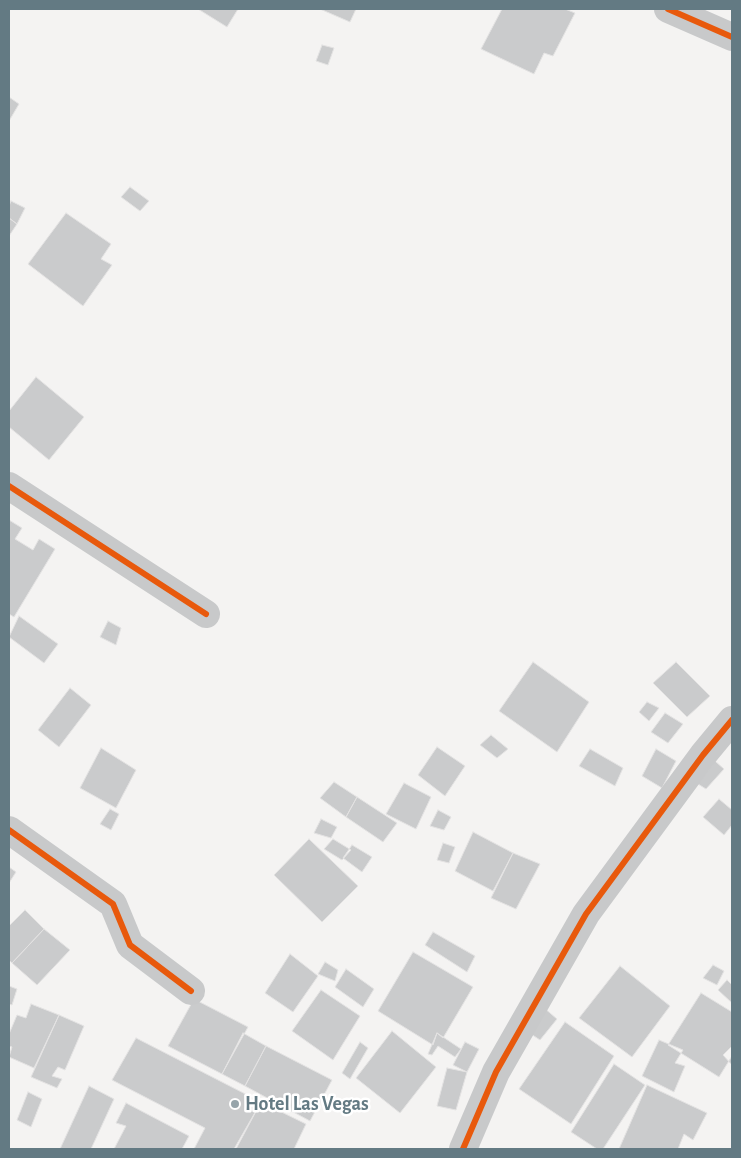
<!DOCTYPE html>
<html>
<head>
<meta charset="utf-8">
<style>
	body { margin:0 }
	#map { position:relative; width:741px; height:1158px; overflow:hidden; background:#f4f3f2; font-family:"Alegreya Sans",sans-serif }
	canvas { display:block }
	.frame { position:absolute; inset:0; border:10px solid #637a83; pointer-events:none }
</style>
</head>
<body>
<div id="map">
<canvas width="741" height="1158"></canvas>
<div class="frame"></div>
</div>
<script>
const c = document.querySelector('canvas').getContext('2d');
c.lineJoin = 'round';
function paint(path, color) { c.fillStyle = color; c.fill(path, 'evenodd'); }
const toPath = rows => new Path2D(rows.map(r => 'M' + r).join(''));
function stroke(path, color, width, dash) { c.strokeStyle = color; c.lineWidth = width; c.lineCap = dash ? 'butt' : 'round'; c.setLineDash(dash || []); c.stroke(path); }
function write(font, color, halo, rows, align = 'center') {
  c.font = font + ' "Alegreya Sans",sans-serif'; c.lineWidth = 5; c.setLineDash([]); c.textBaseline = 'middle'; c.strokeStyle = halo; c.fillStyle = color; for (const [text, x, y, turn = 0] of rows) {
    c.save(); c.translate(x, y); c.rotate((+turn || 0) * Math.PI / 180); c.textAlign = isNaN(turn) ? turn : align; if (halo) c.strokeText(text, 0, 0); c.fillText(text, 0, 0); c.restore();
  }
}
const building = toPath([
	[198,9,238,9,227,27,198,9],
	[320,9,356,9,350,22,320,9],
	[502,9,565,9,575,13,553,56,544,53,534,74,481,49,502,9],
	[322,45,334,48,328,65,316,61,322,45],
	[9,97,19,104,9,121,9,97],
	[130,187,149,201,140,211,121,197,130,187],
	[11,201,25,208,17,224,9,218,9,206,11,201],
	[66,213,111,244,101,259,112,265,83,306,28,264,66,213],
	[9,218,17,224,9,236,9,218],
	[36,377,84,417,49,460,9,427,9,411,36,377],
	[9,520,22,528,15,539,33,550,39,539,55,549,14,617,9,614,9,520],
	[19,616,58,644,44,663,9,637,19,616],
	[108,621,121,628,116,645,100,637,108,621],
	[533,662,589,702,557,752,499,711,533,662],
	[676,662,710,696,687,717,653,683,676,662],
	[70,688,91,705,59,747,38,730,70,688],
	[647,702,659,708,649,721,639,712,647,702],
	[665,713,683,724,668,743,651,732,665,713],
	[491,735,508,749,497,758,480,745,491,735],
	[437,747,465,766,445,796,418,775,437,747],
	[101,748,136,770,116,808,80,788,101,748],
	[590,749,623,768,615,786,579,766,590,749],
	[656,749,676,761,662,788,642,776,656,749],
	[715,761,724,769,706,789,698,784,715,761],
	[334,782,357,797,346,817,320,798,334,782],
	[404,783,431,797,416,829,386,814,404,783],
	[357,797,397,823,383,842,346,817,357,797],
	[719,799,732,810,732,825,724,835,703,817,719,799],
	[110,809,119,814,111,830,100,824,110,809],
	[438,810,451,817,444,830,430,826,438,810],
	[321,819,337,827,331,838,314,833,321,819],
	[473,832,513,853,493,891,455,871,473,832],
	[309,839,358,886,322,922,274,875,309,839],
	[333,839,351,850,342,860,324,849,333,839],
	[443,843,455,847,449,863,437,860,443,843],
	[352,845,372,857,362,872,343,858,352,845],
	[513,853,540,864,516,909,491,898,513,853],
	[9,867,16,872,9,883,9,867],
	[25,910,44,929,12,963,9,960,9,926,25,910],
	[44,929,70,950,37,985,12,963,44,929],
	[433,932,475,956,467,972,425,945,433,932],
	[413,952,473,987,443,1038,437,1033,433,1045,378,1011,413,952],
	[290,954,318,976,293,1012,265,993,290,954],
	[325,962,338,970,335,981,318,974,325,962],
	[713,965,724,971,717,985,703,978,713,965],
	[620,966,670,1006,632,1057,579,1018,620,966],
	[346,969,374,989,363,1007,335,987,346,969],
	[727,980,732,985,732,1003,718,990,727,980],
	[9,986,17,989,12,1005,9,1004,9,986],
	[321,990,360,1016,333,1060,292,1031,321,990],
	[701,993,732,1012,732,1056,719,1077,668,1045,701,993],
	[194,999,248,1027,222,1074,168,1046,194,999],
	[31,1004,59,1015,34,1068,9,1057,12,1047,9,1046,9,1034,17,1015,26,1018,31,1004],
	[543,1007,557,1019,540,1040,525,1030,543,1007],
	[59,1015,84,1026,65,1070,58,1067,52,1076,62,1079,57,1088,31,1077,59,1015],
	[565,1022,614,1056,571,1124,519,1089,565,1022],
	[392,1031,436,1067,400,1113,356,1078,392,1031],
	[243,1033,266,1046,245,1086,222,1074,243,1033],
	[437,1033,461,1049,455,1057,438,1046,432,1055,428,1054,437,1033],
	[136,1038,261,1102,236,1149,194,1149,205,1128,112,1080,136,1038],
	[659,1040,683,1050,675,1063,685,1066,674,1092,642,1076,659,1040],
	[360,1042,368,1048,350,1079,342,1073,360,1042],
	[465,1042,479,1049,467,1072,453,1065,465,1042],
	[266,1046,332,1080,310,1121,245,1086,266,1046],
	[732,1046,732,1065,723,1055,732,1046],
	[614,1064,645,1085,603,1149,597,1149,571,1132,614,1064],
	[447,1068,467,1072,456,1110,437,1106,447,1068],
	[647,1085,707,1113,693,1140,684,1134,678,1149,619,1149,647,1085],
	[89,1086,114,1099,91,1149,60,1149,89,1086],
	[28,1092,42,1099,31,1127,17,1120,28,1092],
	[261,1102,306,1124,294,1149,234,1149,261,1102],
	[126,1103,189,1136,182,1149,114,1149,126,1126,116,1123,126,1103]
]);
paint(building, '#cacbcc');
stroke(building, '#e3e2e2', 1);
stroke(toPath([
	[668,9,732,37],
	[9,486,206,614],
	[9,830,113,904,130,945,191,991],
	[463,1149,496,1072,586,914,703,755,732,720]
]), '#c8c9ca', 28);
stroke(toPath([
	[668,9,732,37],
	[9,486,206,614],
	[9,830,113,904,130,945,191,991],
	[463,1149,496,1072,586,914,703,755,732,720]
]), '#e8590c', 6);
for (const [x, y, r, color] of [
	[235,1104,5,"#96a4aa"]
]) { const dot = new Path2D(); dot.arc(x, y, r, 0, 2 * Math.PI); c.fillStyle = color; c.fill(dot); stroke(dot, '#fff', 2); }
write('bold 20px', '#637a83', '#fff', [
	["Hotel Las Vegas",245,1104]
], 'left');
</script>
</body>
</html>
